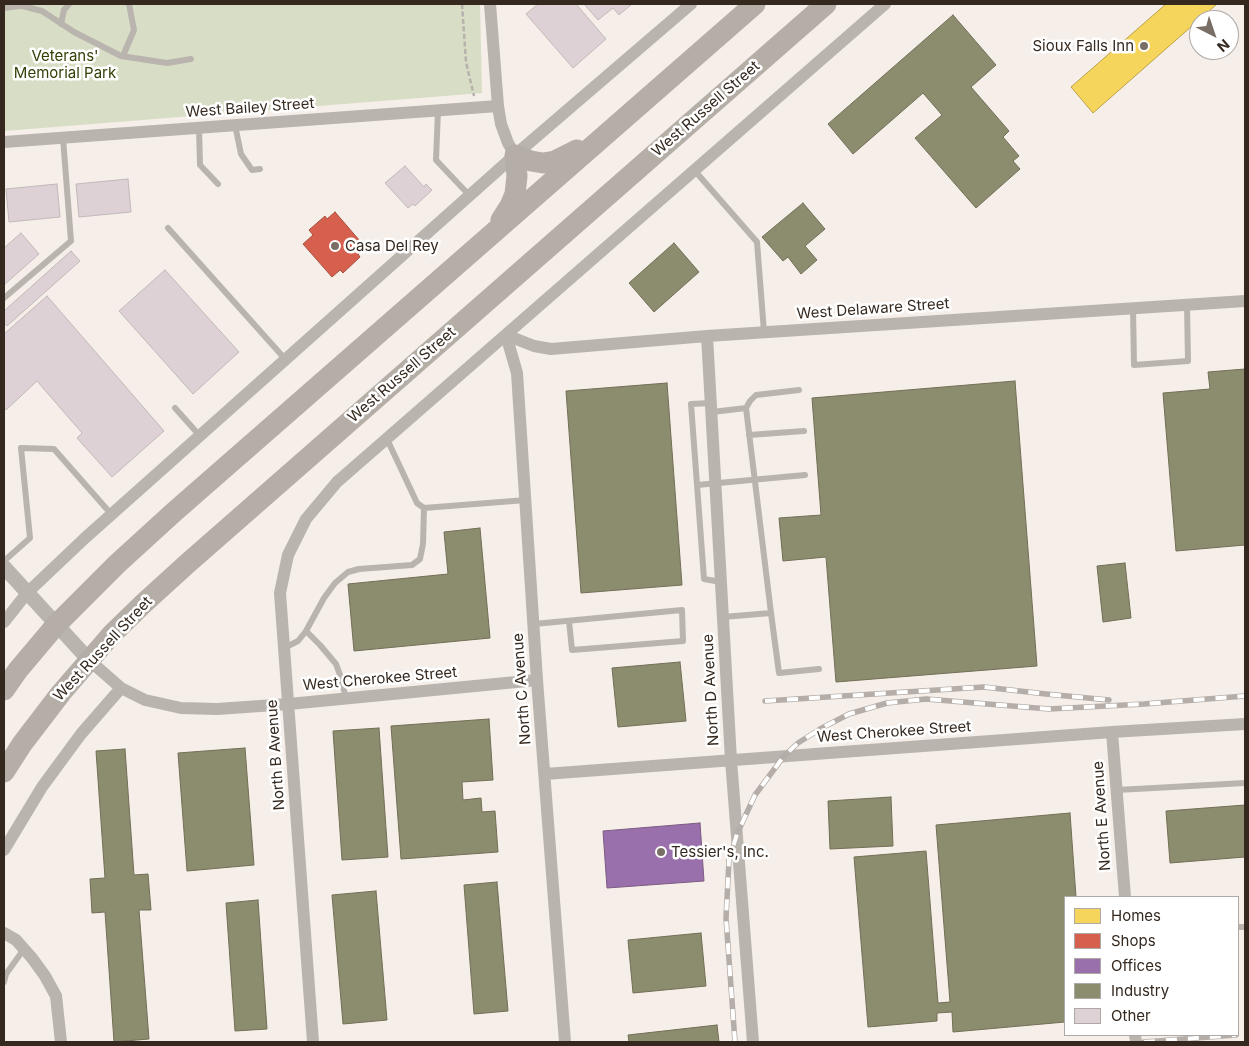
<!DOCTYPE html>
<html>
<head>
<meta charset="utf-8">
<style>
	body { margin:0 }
	#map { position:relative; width:1249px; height:1046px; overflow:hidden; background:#f5eee9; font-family:Inter,sans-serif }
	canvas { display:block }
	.frame { position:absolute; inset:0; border:5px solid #35291f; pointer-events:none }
	.legend { position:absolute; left:1064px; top:896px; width:175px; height:140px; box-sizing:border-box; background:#fff; border:1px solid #aea9a5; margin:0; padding:6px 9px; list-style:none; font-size:15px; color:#35291f }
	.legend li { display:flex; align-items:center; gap:10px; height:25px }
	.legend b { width:25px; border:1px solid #aea9a5 }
	.north { position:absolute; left:1189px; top:10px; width:50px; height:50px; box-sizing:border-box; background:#fff; border:1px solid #aea9a5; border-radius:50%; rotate:139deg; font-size:14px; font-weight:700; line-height:20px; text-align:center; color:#35291f }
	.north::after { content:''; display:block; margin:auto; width:18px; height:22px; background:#786e66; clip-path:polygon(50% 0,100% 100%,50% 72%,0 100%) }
</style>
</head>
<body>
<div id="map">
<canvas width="1249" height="1046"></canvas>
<div class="frame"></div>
<ul class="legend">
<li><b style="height:14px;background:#f6d55c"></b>Homes</li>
<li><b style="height:14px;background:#d6604d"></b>Shops</li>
<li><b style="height:14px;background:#9970ab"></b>Offices</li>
<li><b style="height:14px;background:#8c8c6e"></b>Industry</li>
<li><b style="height:14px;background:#ddd1d5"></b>Other</li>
</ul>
<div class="north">N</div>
</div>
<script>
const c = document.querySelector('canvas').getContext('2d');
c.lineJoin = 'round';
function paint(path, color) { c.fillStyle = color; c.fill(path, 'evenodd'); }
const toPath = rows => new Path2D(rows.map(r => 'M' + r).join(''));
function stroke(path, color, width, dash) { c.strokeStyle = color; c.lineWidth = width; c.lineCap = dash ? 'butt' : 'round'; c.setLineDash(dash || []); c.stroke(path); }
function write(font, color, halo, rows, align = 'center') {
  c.font = font + ' Inter,sans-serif'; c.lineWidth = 5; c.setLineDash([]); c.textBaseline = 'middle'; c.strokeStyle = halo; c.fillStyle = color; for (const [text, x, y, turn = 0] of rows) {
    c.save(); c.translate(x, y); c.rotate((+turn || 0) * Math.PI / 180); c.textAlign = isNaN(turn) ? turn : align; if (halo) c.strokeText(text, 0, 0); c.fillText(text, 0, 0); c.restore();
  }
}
paint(toPath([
	[4,4,480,4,482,93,4,131]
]), '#d8ddc5');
const homes = toPath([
	[1166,4,1217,4,1093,113,1071,87,1166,4]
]);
paint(homes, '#f6d55c');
stroke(homes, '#bca14a', 1);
const shops = toPath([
	[335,212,366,248,358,254,360,257,343,273,340,270,332,277,303,244,313,235,309,230,325,216,327,219,335,212]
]);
paint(shops, '#d6604d');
stroke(shops, '#a6503f', 1);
const offices = toPath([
	[700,823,704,881,607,888,603,831,700,823]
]);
paint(offices, '#9970ab');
stroke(offices, '#7b5b81', 1);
const industry = toPath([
	[953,15,996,65,971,87,1009,131,1003,137,1019,156,1013,161,1020,169,976,208,915,138,942,115,923,93,853,154,828,124,953,15],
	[803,203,825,229,805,246,817,260,801,274,788,257,783,261,762,237,803,203],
	[674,243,699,272,654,312,629,283,674,243],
	[1245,369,1245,545,1176,551,1163,393,1210,389,1208,372,1245,369],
	[1015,381,1037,666,836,682,826,557,783,561,779,518,821,515,812,398,1015,381],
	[667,383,682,585,581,593,566,391,667,383],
	[480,528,490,638,354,651,348,584,448,574,444,532,480,528],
	[1125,563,1131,618,1103,622,1097,566,1125,563],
	[680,662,686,721,618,727,612,668,680,662],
	[489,719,493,780,462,782,463,800,481,798,482,812,495,811,498,852,401,859,391,726,489,719],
	[379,728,388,857,342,860,333,731,379,728],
	[245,748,254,865,187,871,178,753,245,748],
	[125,749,134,875,148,874,151,910,139,910,149,1039,114,1042,105,912,92,913,90,879,105,878,96,751,125,749],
	[891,797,893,846,830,849,828,801,891,797],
	[1245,805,1245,857,1170,863,1166,811,1245,805],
	[1070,813,1076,897,1065,897,1065,1022,953,1032,952,1012,937,1013,937,1021,868,1027,854,857,926,851,938,1003,950,1002,936,825,1070,813],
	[497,882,508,1011,474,1014,464,885,497,882],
	[376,891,387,1020,343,1024,332,895,376,891],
	[258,900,267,1029,235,1031,226,903,258,900],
	[701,933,706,986,633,993,628,940,701,933],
	[717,1025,719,1042,629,1042,628,1035,717,1025]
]);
paint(industry, '#8c8c6e');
stroke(industry, '#726e56', 1);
const building = toPath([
	[538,4,576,4,606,39,573,68,526,14,538,4],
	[584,4,632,4,619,15,613,8,598,20,584,4],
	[405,166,424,187,426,184,432,190,415,206,413,204,408,208,385,183,405,166],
	[128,179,131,212,79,217,76,184,128,179],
	[57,184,60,217,9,222,6,189,57,184],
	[21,233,39,254,4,285,4,248,21,233],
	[71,251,80,261,7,326,4,323,4,311,71,251],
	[165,270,239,352,193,394,119,311,165,270],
	[47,296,164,431,112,477,77,438,82,433,37,381,6,410,4,408,4,334,47,296]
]);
paint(building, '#ddd1d5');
stroke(building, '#c1b8b9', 1);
stroke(toPath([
	[462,4,466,62,474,96]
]), '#b7b2ac', 2.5, [5, 2.5]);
stroke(toPath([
	[15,4,42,11,74,32,121,56,167,63,191,59],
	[4,8,20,6],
	[61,24,64,10,69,4],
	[123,56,134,30,129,4],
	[438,110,436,160,470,196],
	[235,125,241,154,252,170,260,169],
	[199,128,200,165,218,184],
	[695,171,757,242,764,332],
	[168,228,286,360],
	[4,298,71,241,63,138],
	[1133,308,1134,365,1188,361,1187,305],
	[711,403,691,404,704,579,721,582],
	[175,408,200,436],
	[746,408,750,401,756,395,799,390],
	[712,412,746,408,771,613,723,617],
	[749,435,804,431],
	[387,439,417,503,424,508,526,500],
	[697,485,805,475],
	[4,561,30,538,21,448,54,449,112,515],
	[771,613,779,673,819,669],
	[534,624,682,610,683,641,572,650,569,621],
	[306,631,320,645,336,664,340,675,346,698],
	[284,648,298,641,306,631,324,598,335,583,348,572,359,569,412,565,420,559,423,544,424,508],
	[1117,790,1245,783],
	[1238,927,1245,927],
	[4,982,6,974,24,949]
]), '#bab4ae', 6);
stroke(toPath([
	[490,4,498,106,501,124,508,143,515,155],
	[4,142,498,106],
	[506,335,534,346,551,349,707,336,1245,301],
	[506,335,517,373,537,680,565,1042],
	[707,336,731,760,753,1042],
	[4,622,27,593,85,538,515,155,691,4],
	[89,660,121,688,145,700,181,708,217,709,289,704,537,680],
	[1112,732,1125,897],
	[545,774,1112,732,1245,724],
	[4,850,42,787,81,734,121,688],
	[4,933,16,940,32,958,45,976,56,996,61,1042],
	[1135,1035,1136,1042],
	[313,1042,280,593,288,555,306,519,337,482,885,4]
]), '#bab4ae', 12);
stroke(toPath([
	[4,567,89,660]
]), '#bab4ae', 15);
stroke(toPath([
	[501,220,510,206,515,194,517,176,515,155,531,161,543,163,555,161,577,150],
	[4,690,18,670,56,625,117,564,174,512,755,4],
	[4,772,22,744,61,693,112,634,144,603,188,563,826,4]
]), '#b4aea6', 21);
const rail = toPath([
	[765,701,984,687,1046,694,1109,700],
	[735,1042,726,918,729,860,737,834,755,795,784,756,798,743,820,729,849,714,887,703,926,699,1049,709,1144,704,1245,696],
	[1144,1042,1236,1035]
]);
stroke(rail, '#b4ada8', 5.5);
stroke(rail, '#fff', 4, [11]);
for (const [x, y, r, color] of [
	[1144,46,5,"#786e66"],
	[335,246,5,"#786e66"],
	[661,852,5,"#786e66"]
]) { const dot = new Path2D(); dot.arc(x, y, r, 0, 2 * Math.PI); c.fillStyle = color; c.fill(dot); stroke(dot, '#fff', 2); }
write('15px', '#35291f', '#fff', [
	["Sioux Falls Inn",1134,46,"right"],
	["Casa Del Rey",345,246],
	["Tessier's, Inc.",671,852]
], 'left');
write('15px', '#324006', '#fff', [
	["Veterans'",65,56],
	["Memorial Park",65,73]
]);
write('15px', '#35291f', '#fff', [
	["West Bailey Street",250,108,-4],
	["West Russell Street",706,109,-41],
	["West Delaware Street",873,309,-4],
	["West Russell Street",402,375,-41],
	["West Russell Street",103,649,-47],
	["West Cherokee Street",380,679,-5],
	["North C Avenue",522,689,-94],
	["North D Avenue",711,690,-93],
	["West Cherokee Street",894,732,-4],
	["North B Avenue",276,755,-94],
	["North E Avenue",1102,816,-94]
]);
</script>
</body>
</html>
